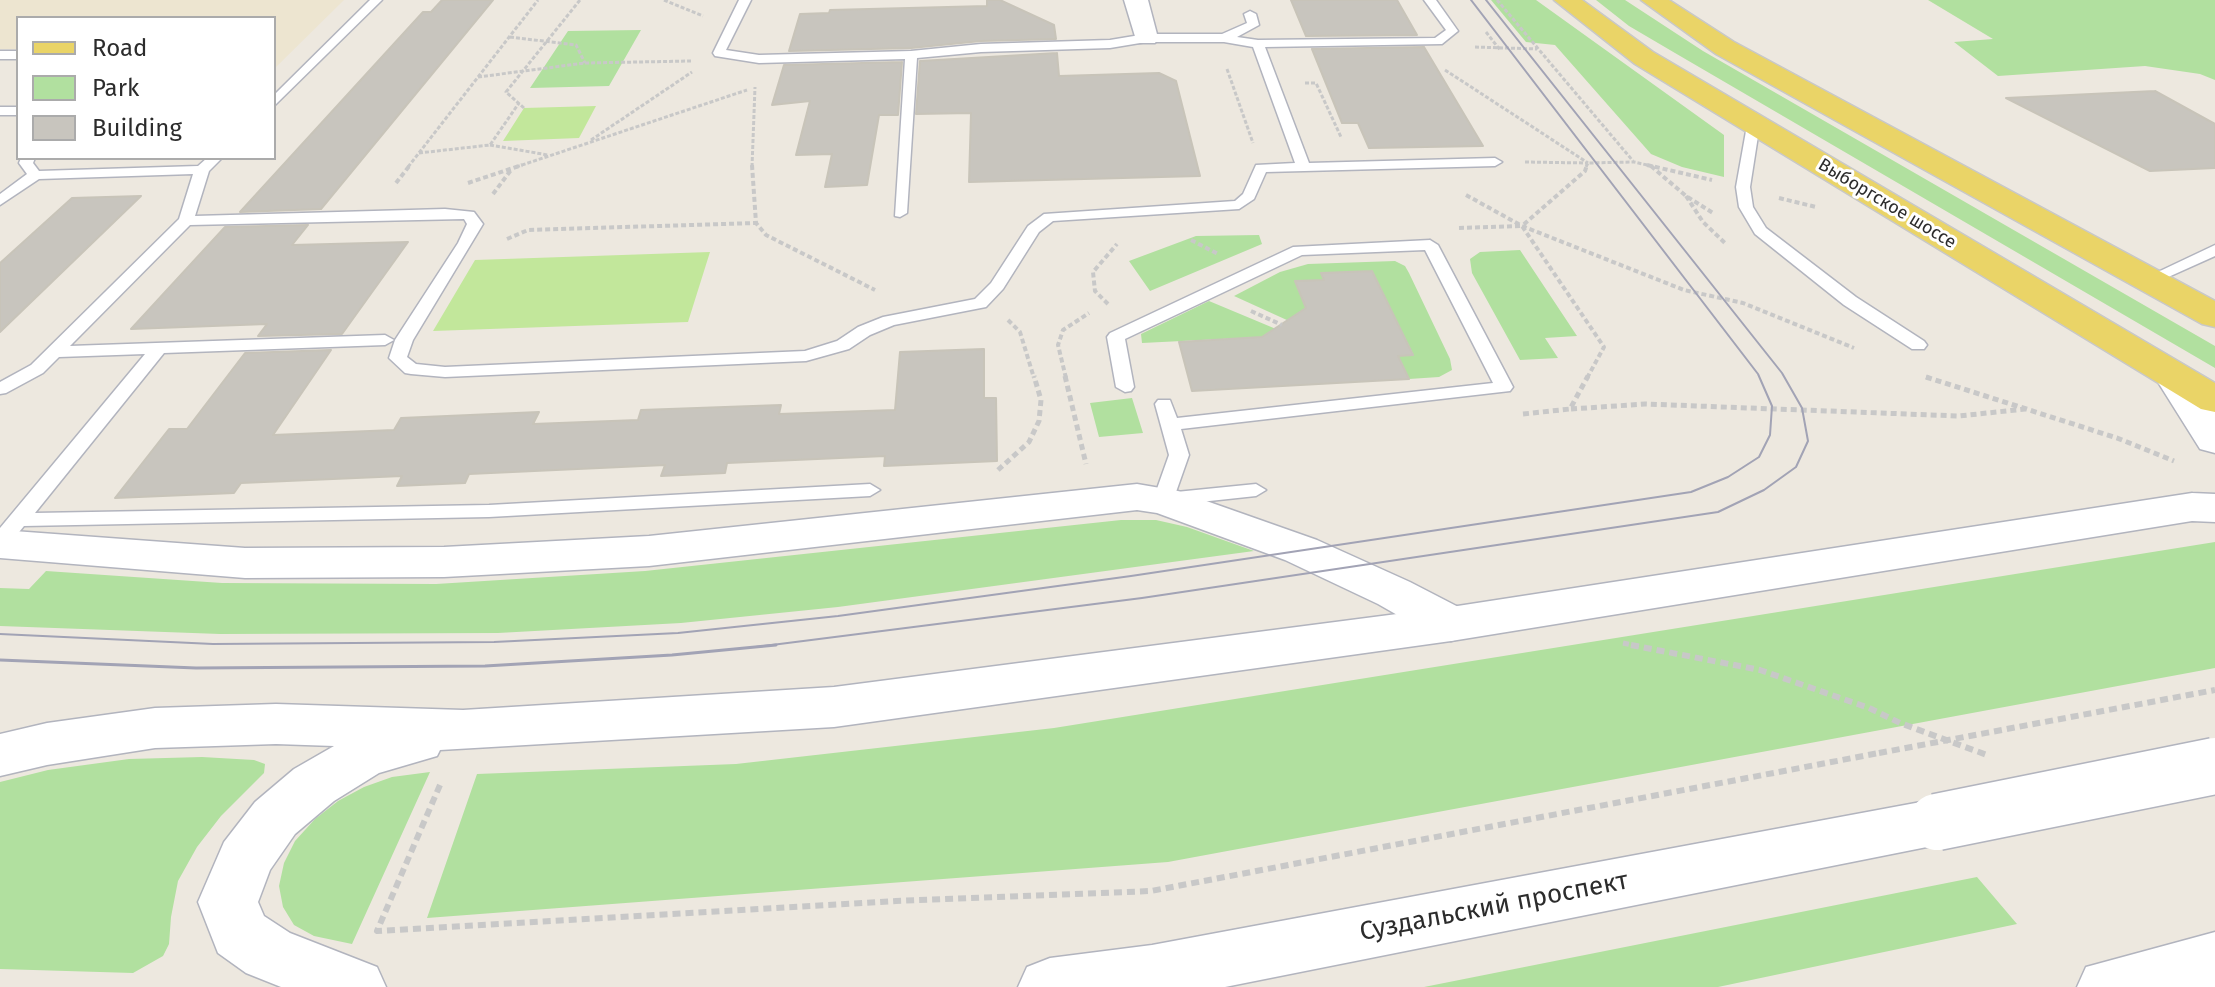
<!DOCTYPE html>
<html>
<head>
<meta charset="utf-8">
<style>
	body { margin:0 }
	#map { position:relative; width:2215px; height:987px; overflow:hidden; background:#ede8df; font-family:"Fira Sans",sans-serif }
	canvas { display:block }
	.legend { position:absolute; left:16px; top:16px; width:260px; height:144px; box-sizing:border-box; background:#fff; border:2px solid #ababab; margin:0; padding:10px 14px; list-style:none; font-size:24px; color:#2c2c2c }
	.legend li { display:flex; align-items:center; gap:16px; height:40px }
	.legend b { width:40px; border:2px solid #ababab }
</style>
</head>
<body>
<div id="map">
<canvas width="2215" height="987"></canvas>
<ul class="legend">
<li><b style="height:10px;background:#ead467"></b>Road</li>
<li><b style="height:22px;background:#b1e09f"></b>Park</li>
<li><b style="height:22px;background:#c8c5be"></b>Building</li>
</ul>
</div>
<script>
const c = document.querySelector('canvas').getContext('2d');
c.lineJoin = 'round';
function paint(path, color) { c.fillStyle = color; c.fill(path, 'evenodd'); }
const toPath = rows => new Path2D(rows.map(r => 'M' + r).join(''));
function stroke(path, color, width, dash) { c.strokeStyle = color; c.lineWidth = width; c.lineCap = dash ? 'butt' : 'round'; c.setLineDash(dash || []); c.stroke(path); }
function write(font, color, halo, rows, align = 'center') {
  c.font = font + ' "Fira Sans",sans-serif'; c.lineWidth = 6; c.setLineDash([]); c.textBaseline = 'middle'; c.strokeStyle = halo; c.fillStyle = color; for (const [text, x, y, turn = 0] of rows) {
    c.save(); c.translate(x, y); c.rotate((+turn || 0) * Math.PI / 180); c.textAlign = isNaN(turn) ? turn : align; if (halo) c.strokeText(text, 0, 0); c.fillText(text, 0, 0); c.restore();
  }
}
paint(toPath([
	[0,0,344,0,274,69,274,18,18,18,18,49,0,49]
]), '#ede5d0');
paint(toPath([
	[1491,0,1536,0,1724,135,1724,177,1682,167,1651,154,1555,45,1526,42],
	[1596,0,1625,0,1703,51,2215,346,2215,368,1675,53,1629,26],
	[1928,0,2215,0,2215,80,2200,74,2145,66,1998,76,1954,42,1993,39],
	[641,30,609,86,530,88,568,31],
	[1259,235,1262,244,1150,291,1129,261,1196,236],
	[1520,250,1577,336,1545,338,1558,358,1520,360,1472,273,1470,259,1480,252],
	[1395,261,1405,266,1409,273,1450,359,1452,370,1439,377,1409,379,1398,356,1413,354,1372,271,1322,273,1324,280,1296,281,1307,309,1289,321,1234,296,1280,272,1308,264],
	[1209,301,1276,329,1262,337,1142,343,1141,334],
	[1132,398,1143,433,1099,437,1090,403],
	[1121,520,1156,520,1187,527,1254,551,838,607,681,623,498,633,220,634,0,626,0,588,29,589,46,571,222,583,436,584,645,571],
	[2215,542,2215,668,1168,862,427,918,477,774,736,764,1054,728],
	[202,757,254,760,265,764,264,773,221,816,197,847,178,881,171,917,169,944,163,956,133,973,0,969,0,782,48,770,129,759],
	[430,772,352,944,314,936,294,925,283,907,279,886,284,863,295,841,315,819,338,801,364,787,392,777],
	[1977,877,2017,924,1718,987,1424,987]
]), '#b1e09f');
paint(toPath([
	[596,106,579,138,503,141,524,108],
	[710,252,688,322,433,331,475,260]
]), '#c2e79b');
const building = toPath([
	[442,0,493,0,321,209,240,212,423,12,431,12,442,0],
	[987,0,1000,0,1054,25,1056,39,981,41,911,48,789,51,800,14,829,13,830,10,987,6,987,0],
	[1291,0,1397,0,1417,35,1306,36,1291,0],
	[1424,47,1483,146,1369,148,1358,123,1342,123,1312,49,1424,47],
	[1057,53,1059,76,1159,73,1176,81,1200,176,969,182,971,113,916,114,920,61,1057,53],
	[902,62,898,115,879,115,867,185,825,187,832,154,796,155,810,101,772,105,784,65,902,62],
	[2155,91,2215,124,2215,168,2150,171,2006,98,2155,91],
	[141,196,0,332,0,263,72,198,141,196],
	[308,225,292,245,408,242,342,334,258,336,267,324,131,329,225,227,308,225],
	[1372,271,1413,355,1398,356,1409,379,1192,391,1179,342,1262,337,1306,308,1295,281,1324,280,1321,273,1372,271],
	[984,349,984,398,996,398,997,461,884,466,885,456,727,463,725,473,661,476,665,465,469,474,465,483,397,486,402,476,241,483,234,493,115,498,169,429,187,429,245,353,331,350,273,435,394,430,401,418,539,412,533,424,638,420,641,410,781,405,779,414,895,410,900,352,984,349]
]);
paint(building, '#c8c5be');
stroke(building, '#c8c4b9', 2);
const lane = toPath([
	[370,0,382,0,274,106,274,95,370,0],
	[739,0,751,0,726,50,759,55,911,51,981,44,1110,40,1146,34,1222,34,1247,23,1244,14,1250,11,1256,14,1259,25,1237,37,1258,40,1435,38,1446,30,1424,0,1436,0,1458,31,1442,44,1265,47,1309,163,1495,158,1502,162,1495,166,1266,172,1254,199,1239,209,1053,221,1039,232,1003,289,986,307,894,325,870,335,849,349,806,361,445,377,411,374,405,373,389,358,395,340,458,243,467,224,464,219,190,225,70,346,385,335,394,340,385,345,164,353,35,513,489,505,870,484,880,490,870,496,489,517,24,526,7,547,0,549,0,528,145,354,59,357,43,373,6,393,0,394,0,382,31,365,179,219,193,174,39,179,0,205,0,194,27,174,19,163,21,158,35,158,33,163,39,171,198,166,207,158,222,158,209,171,195,216,445,209,474,212,483,224,413,340,407,357,416,364,445,367,805,351,837,341,858,327,883,317,975,299,991,283,1028,226,1044,214,1235,201,1243,194,1256,165,1295,163,1253,47,1224,42,1146,42,1110,48,981,52,917,58,907,213,900,217,895,216,905,59,759,63,715,56,713,53,739,0],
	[0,51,18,51,18,59,0,59,0,51],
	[0,107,18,107,18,115,0,115,0,107],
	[1748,120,1760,123,1750,187,1753,207,1766,228,1856,297,1924,341,1927,345,1924,349,1912,349,1844,305,1755,234,1739,207,1736,187,1748,120],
	[1430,240,1438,245,1513,387,1510,391,1181,429,1189,455,1176,492,1256,484,1266,490,1256,496,1163,506,1156,505,1153,500,1169,455,1155,404,1158,400,1170,400,1177,418,1493,383,1425,250,1302,255,1125,339,1134,387,1131,391,1125,392,1116,387,1107,337,1110,333,1293,247,1430,240],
	[2215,245,2215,256,2155,283,2143,283,2141,280,2215,245]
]);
const street = toPath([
	[1124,0,1148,0,1158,38,1155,43,1137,43,1124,0],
	[1137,484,1178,491,1317,540,1410,582,1468,612,1474,624,1468,636,1451,641,1434,636,1378,604,1285,560,1157,513,1137,510,649,566,444,577,245,578,0,558,0,530,245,548,444,547,649,536,1137,484]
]);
const secondary = toPath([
	[2176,367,2190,371,2215,408,2215,453,2200,449,2156,379,2162,371,2176,367],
	[2192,493,2215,494,2215,522,2192,521,1451,641,834,727,440,750,437,756,379,773,334,801,295,834,270,870,258,902,264,916,290,933,377,967,386,987,281,987,246,973,218,953,198,902,224,842,255,802,294,769,334,746,276,744,155,748,47,765,0,776,0,734,47,723,155,708,276,704,463,710,834,687,1451,607,2192,493],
	[1937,799,1957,806,1966,822,1957,838,1937,845,1225,987,1018,987,1027,967,1050,958,1152,945,1937,799],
	[2215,932,2215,987,2077,987,2086,967,2215,932]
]);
const primary = toPath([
	[1554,0,1582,0,1653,52,2215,383,2215,412,2201,409,1635,64,1554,0],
	[1641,0,1669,0,1734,42,2215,301,2215,327,2202,324,1716,54,1641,0]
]);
stroke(lane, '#b2b4be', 3);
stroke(street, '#b2b4be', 3);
stroke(secondary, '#b2b4be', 3);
stroke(primary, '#c8c8c8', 3);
stroke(toPath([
	[664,0,703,16],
	[1497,0,1633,161],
	[1486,32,1500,50],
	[510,37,576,45,585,63],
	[1475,47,1537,49],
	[1227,69,1253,143],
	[1445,70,1588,163],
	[478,77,585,63,691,61],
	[1305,83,1316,83,1341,137],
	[524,108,506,92,580,0],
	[591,140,692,72],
	[490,145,548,155],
	[419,153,490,145,519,103],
	[1525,162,1587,163],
	[408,167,538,0],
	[516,167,747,90],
	[752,167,755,87],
	[1586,167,1588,163,1634,162,1656,167]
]), '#c8c8c8', 3, [4, 2]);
stroke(toPath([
	[752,165,756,223,766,235,875,290],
	[1647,165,1712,180],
	[1651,166,1686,196,1713,213],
	[396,183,410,165],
	[468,183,522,165],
	[493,194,511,170],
	[1466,195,1522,226,1684,290,1743,303,1854,348],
	[1686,196,1703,222,1726,244],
	[1779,198,1816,207],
	[1459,228,1521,226],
	[507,239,528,230,756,223],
	[1191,240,1218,254],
	[1108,304,1095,291,1093,272,1117,244],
	[1251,311,1282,325],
	[1008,320,1020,332,1034,378],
	[1926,377,1929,378],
	[1066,378,1058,345,1063,330,1089,313],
	[1587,378,1604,347,1522,226,1585,171,1587,165]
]), '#c8c8c8', 4, [5, 3]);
stroke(toPath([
	[1065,376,1086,464],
	[1926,377,2117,438,2174,461],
	[1571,409,1645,404,1959,416,2025,409],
	[1523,414,1570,409,1588,376],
	[998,470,1029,442,1039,421,1041,400,1034,376],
	[1623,643,1641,647]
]), '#c8c8c8', 5, [6, 4]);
stroke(toPath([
	[1631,645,1760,670,1869,708,1900,723,1987,755],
	[440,785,377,931,896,901,1151,891,1879,753]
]), '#c8c8c8', 6, [8, 5]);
paint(lane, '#fff');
paint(street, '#fff');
paint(secondary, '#fff');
paint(primary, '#ead467');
stroke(toPath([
	[0,634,213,644,494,642,678,633,838,616,1131,576,1691,492,1728,477,1759,457,1770,435,1772,406,1758,374,1471,0],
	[756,647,1142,598,1718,512,1764,490,1796,467,1808,441,1802,408,1782,373,1486,0]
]), '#a2a3b5', 2);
stroke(toPath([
	[0,660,196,668,485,666,672,655,776,645]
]), '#a2a3b5', 3);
const secondaryBridge = toPath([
	[1937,822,2215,766]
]);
stroke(secondaryBridge, '#b2b4be', 59, []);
stroke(toPath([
	[1879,753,2215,690]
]), '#c8c8c8', 6, [8, 5]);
stroke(secondaryBridge, '#fff', 56);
write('18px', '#2c2c2c', '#fff', [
	["Выборгское шоссе",1887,204,31]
]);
write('26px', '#2c2c2c', '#fff', [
	["Суздальский проспект",1494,907,-11]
]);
</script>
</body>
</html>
